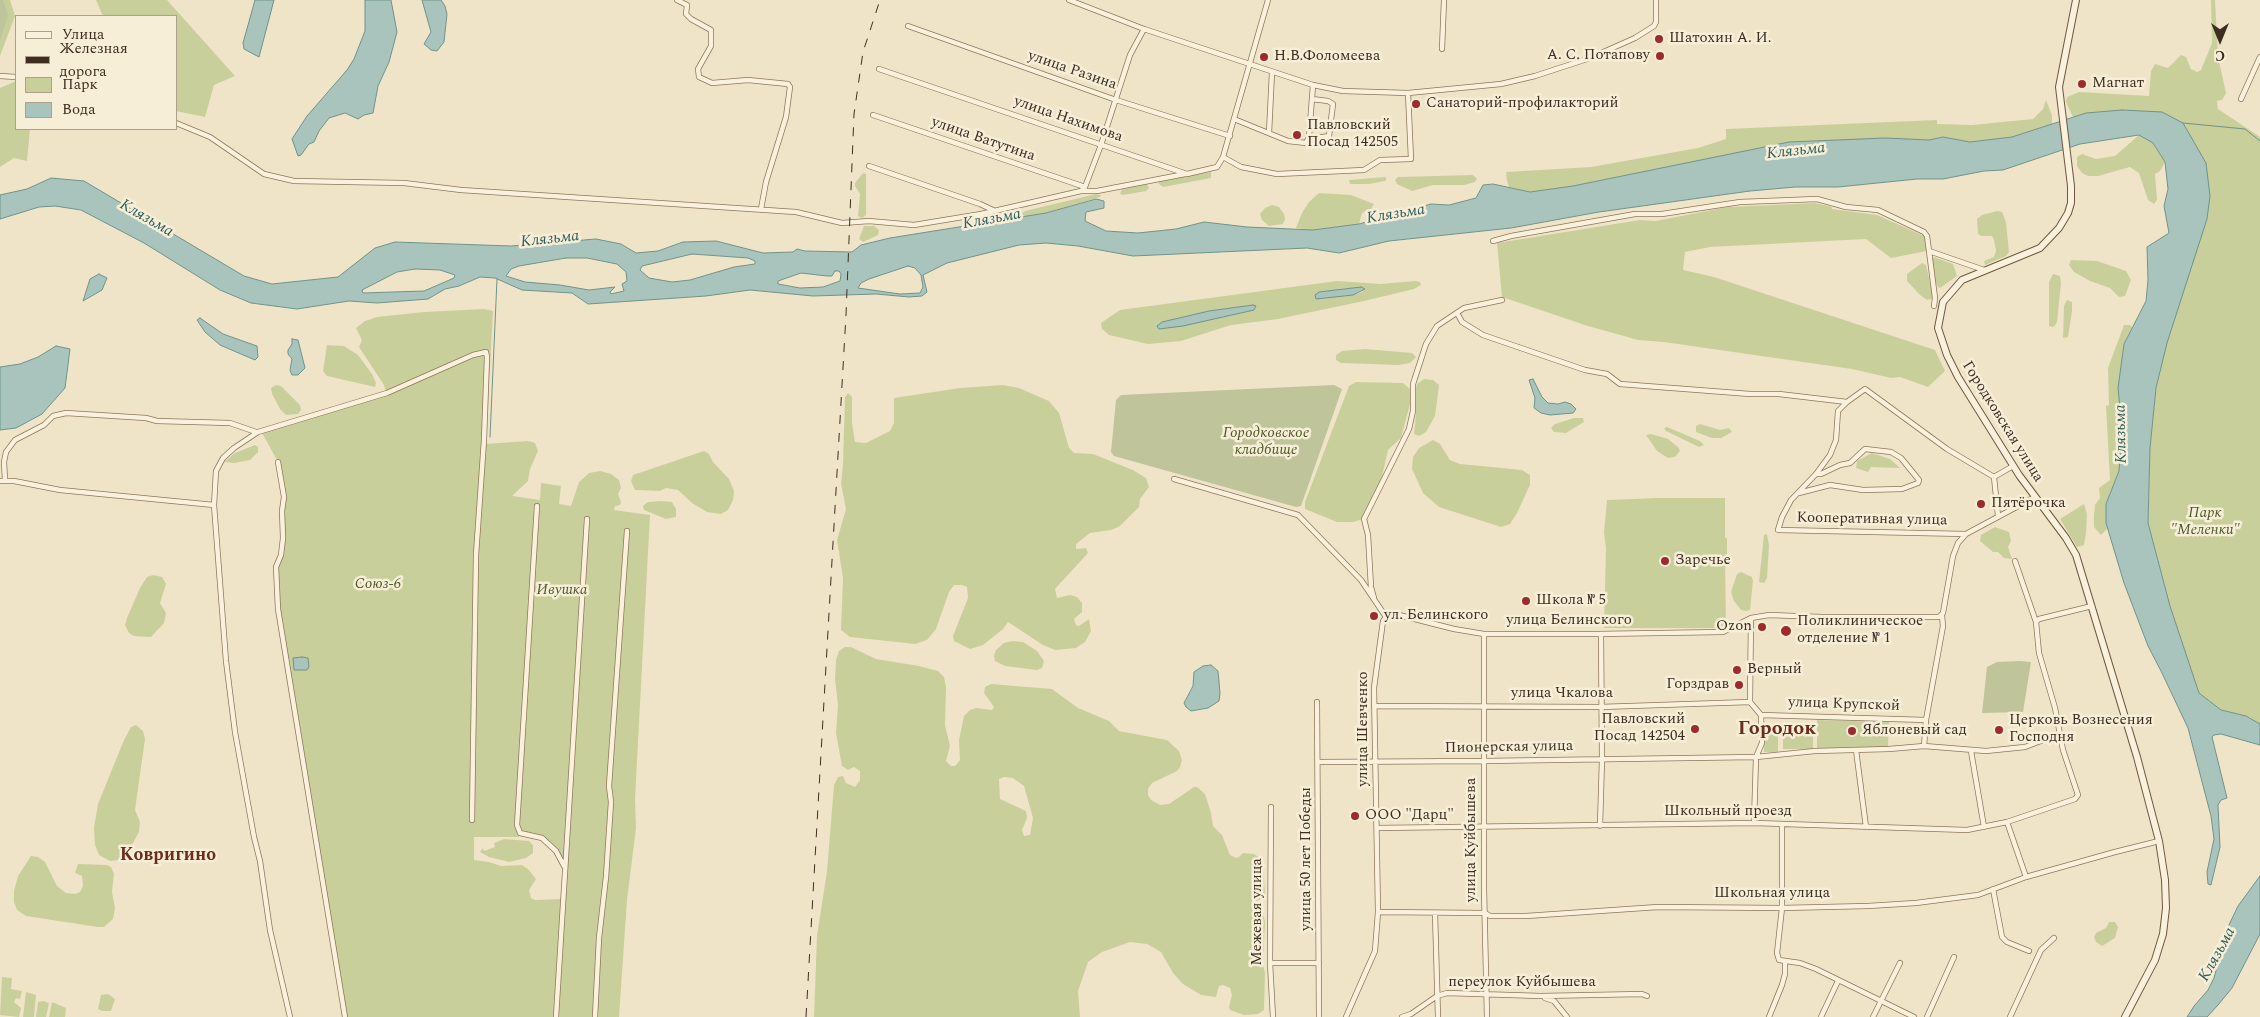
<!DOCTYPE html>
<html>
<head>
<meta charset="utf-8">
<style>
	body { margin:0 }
	#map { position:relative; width:2260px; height:1017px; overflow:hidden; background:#f0e4c8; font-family:Spectral,serif }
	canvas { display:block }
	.legend { position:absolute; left:15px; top:15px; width:162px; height:115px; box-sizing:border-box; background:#f7eed8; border:1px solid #ada18e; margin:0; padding:6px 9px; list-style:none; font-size:15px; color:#3d2e20 }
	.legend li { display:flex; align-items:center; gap:10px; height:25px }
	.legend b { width:25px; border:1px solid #ada18e }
	.north { position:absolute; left:2195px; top:15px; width:50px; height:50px; -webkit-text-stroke:4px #f7eed8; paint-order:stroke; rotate:180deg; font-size:14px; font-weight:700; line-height:20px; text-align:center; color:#3d2e20 }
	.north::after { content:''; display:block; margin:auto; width:18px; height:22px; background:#3d2e20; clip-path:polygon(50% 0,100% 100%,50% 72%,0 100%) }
</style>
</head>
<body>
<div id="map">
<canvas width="2260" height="1017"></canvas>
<ul class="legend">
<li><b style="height:6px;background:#faf1dc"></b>Улица</li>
<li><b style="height:6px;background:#3d2e20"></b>Железная дорога</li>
<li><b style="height:14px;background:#c9cf9b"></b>Парк</li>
<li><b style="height:14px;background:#a9c4bc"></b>Вода</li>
</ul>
<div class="north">С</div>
</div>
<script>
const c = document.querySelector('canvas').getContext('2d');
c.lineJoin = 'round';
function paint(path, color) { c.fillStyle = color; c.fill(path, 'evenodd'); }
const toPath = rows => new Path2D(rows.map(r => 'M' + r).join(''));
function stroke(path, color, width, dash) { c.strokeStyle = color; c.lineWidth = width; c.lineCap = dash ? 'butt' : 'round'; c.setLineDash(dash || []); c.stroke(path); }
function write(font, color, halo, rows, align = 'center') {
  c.font = font + ' Spectral,serif'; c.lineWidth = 5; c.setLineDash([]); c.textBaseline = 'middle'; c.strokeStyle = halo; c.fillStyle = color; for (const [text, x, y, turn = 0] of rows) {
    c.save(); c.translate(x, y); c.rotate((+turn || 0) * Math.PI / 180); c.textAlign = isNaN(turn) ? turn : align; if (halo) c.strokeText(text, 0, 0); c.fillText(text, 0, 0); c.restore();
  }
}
paint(toPath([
	[0,0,10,0,15,16,0,56],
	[96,0,167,0,235,76,214,85,205,117,176,111,176,16,103,16],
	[2211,0,2215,0,2218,57,2226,93,2222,100,2217,101,2218,109,2260,137,2260,724,2246,716,2221,710,2199,693,2170,606,2148,523,2150,448,2156,388,2206,163,2086,113,2073,117,2066,102,2067,97,2079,92,2149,96,2151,71,2155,64,2168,68,2181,55,2186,57,2191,69,2197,72,2201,70,2212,43],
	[16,81,16,129,30,129,27,161,14,158,0,167,0,88],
	[2046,100,2052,115,2052,124,2012,137,1970,142,1943,137,1929,140,1885,138,1707,159,1573,186,1530,192,1509,187,1507,181,1506,172,1591,167,1698,148,1726,139,1726,129,1937,120,1937,124,1972,125,2033,119,2043,109],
	[2139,135,2153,143,2165,162,2160,171,2155,174,2157,200,2154,204,2148,200,2139,173,2130,167,2098,176,2088,176,2082,173,2077,166,2077,157,2082,154,2096,159,2115,156],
	[1211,172,1211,178,1163,187,1159,184,1159,181],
	[863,173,866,174,866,215,862,218,858,216,860,194,855,186,855,183],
	[1473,175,1477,179,1475,182,1464,185,1433,185,1412,191,1397,184,1395,180,1398,177],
	[1385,177,1387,179,1385,181,1369,184,1350,184,1349,180],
	[1147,184,1149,188,1146,191,1123,195,1120,194,1122,189],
	[1319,193,1351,195,1374,204,1371,209,1362,213,1359,224,1313,230,1296,228,1302,213,1309,202],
	[1096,194,1101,195,1100,197,1046,213,1023,217,1022,213,1025,211],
	[1815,203,1832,207,1832,209,1877,215,1924,236,1927,251,1891,258,1866,239,1710,247,1685,252,1683,270,1714,277,1935,350,1945,371,1928,387,1900,377,1891,378,1852,369,1664,342,1638,340,1588,326,1502,297,1497,243,1640,220,1656,221,1727,207],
	[1272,205,1279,207,1284,214,1285,219,1283,224,1269,226,1262,220,1260,214,1265,208],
	[1997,211,2002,212,2006,222,2009,252,2006,256,1985,265,1984,261,1994,257,1996,251,1994,240,1992,236,1981,236,1978,234,1977,219,1982,215],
	[864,226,874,226,879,230,878,235,863,242,859,239],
	[1934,257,1953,264,1957,276,1940,288,1937,286,1933,273,1931,259],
	[2071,260,2097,261,2126,271,2131,280,2125,296,2119,297,2110,288,2090,281,2074,272,2069,265],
	[1922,263,1926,265,1933,296,1932,299,1927,300,1920,295,1907,281,1907,274],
	[2053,274,2060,276,2061,283,2057,322,2054,327,2049,326,2049,282],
	[1337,281,1381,284,1415,281,1420,282,1421,285,1414,289,1364,301,1278,319,1231,325,1181,341,1148,344,1109,335,1102,329,1101,323,1120,310],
	[1361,287,1365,289,1362,292,1353,295,1316,298,1319,292],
	[1253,305,1256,306,1254,310,1158,329,1209,311],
	[2067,300,2072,302,2072,311,2068,337,2063,338,2064,306],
	[484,309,493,311,486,444,528,441,535,443,538,451,530,469,528,481,512,496,540,500,541,483,561,486,559,504,571,506,579,482,589,473,600,471,611,474,619,480,621,488,618,494,621,502,620,505,615,506,614,510,650,515,635,799,636,828,627,900,619,1017,345,1017,294,713,275,575,281,555,284,496,278,462,261,431,386,393,384,385,359,347,362,340,356,328,365,321,377,317,424,312],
	[520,833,542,839,556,851,565,867,563,899,535,900,531,898,529,890,536,879,528,869,522,865,501,866,489,862,474,860,474,837,519,837],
	[2124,325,2130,325,2132,327,2124,344,2119,388,2122,429,2119,471,2106,504,2108,528,2101,535,2094,527,2094,516,2095,505,2100,498,2099,488,2110,480,2106,406,2109,405,2108,368],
	[327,345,344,346,358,355,372,374,376,383,375,387,327,376,323,371],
	[1365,349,1412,353,1416,357,1410,363,1399,365,1341,363,1336,360,1336,355,1342,351],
	[1424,379,1433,380,1439,385,1435,416,1426,432,1419,436,1414,434,1416,414,1415,393,1417,384],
	[1356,382,1403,383,1410,389,1410,404,1401,438,1388,450,1379,489,1364,519,1353,522,1337,522,1305,509,1305,502,1349,386],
	[276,385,281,386,300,405,301,410,298,414,286,415,280,409,272,394,271,388],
	[1003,385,1019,388,1049,401,1059,413,1069,448,1074,453,1093,454,1133,470,1146,478,1149,487,1140,499,1139,507,1120,526,1111,530,1090,533,1076,544,1076,549,1086,548,1088,553,1055,589,1057,598,1070,595,1077,597,1082,603,1082,612,1074,619,1076,625,1079,626,1089,619,1091,631,1085,642,1076,648,1055,650,1043,645,1008,622,1003,629,983,645,970,649,954,641,953,636,968,598,967,587,962,585,954,585,949,592,936,629,927,640,915,644,850,637,841,630,843,578,837,540,846,509,841,484,843,464,845,397,848,393,852,397,852,423,855,442,866,443,890,431,894,423,894,398,960,388],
	[1574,418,1583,418,1584,422,1566,433,1554,432,1551,428,1555,424],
	[1700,424,1720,430,1729,428,1732,432,1721,438,1712,438,1696,432,1696,426],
	[1667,427,1700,441,1704,445,1699,447,1666,431,1664,428],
	[1651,434,1668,439,1678,447,1680,451,1675,457,1668,458,1657,451,1646,435],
	[1433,440,1440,444,1450,460,1460,464,1522,470,1530,475,1530,485,1517,513,1510,524,1501,527,1439,507,1423,493,1412,469,1413,457,1419,448],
	[255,445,258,447,258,452,250,460,234,463,224,462,235,453],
	[704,451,709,454,713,462,729,479,734,491,733,500,728,510,721,514,707,512,692,503,678,490,666,488,660,491,635,490,631,481,633,475],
	[1872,453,1890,459,1900,468,1871,467,1868,472,1856,468,1857,461],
	[1657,498,1725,498,1725,537,1727,539,1727,554,1725,556,1726,628,1604,628,1606,548,1604,533,1607,500],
	[661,501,672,502,676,509,676,517,666,519,644,510,643,506,648,502],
	[2084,504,2087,514,2086,533,2084,545,2077,547,2060,519],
	[1995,527,2009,532,2011,541,2008,547,2012,559,2004,558,1998,552,1993,552,1980,541,1981,535],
	[1767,534,1769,546,1767,578,1764,583,1759,582,1764,535],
	[1741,572,1752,577,1753,581,1750,610,1746,611,1741,610,1734,601,1731,592,1737,574],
	[153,575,162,577,166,584,160,603,166,613,164,623,151,637,134,636,129,633,125,625,127,618,140,588,147,577],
	[1012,641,1023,642,1037,651,1044,661,1042,668,1037,670,1005,666,995,661,994,656,996,650,1004,643],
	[845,647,851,647,876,659,919,666,938,671,944,677,946,687,945,725,950,746,946,761,951,766,955,766,960,760,959,740,964,716,970,710,976,708,992,710,994,707,984,693,985,687,991,684,1052,689,1078,708,1109,721,1119,731,1167,740,1179,751,1182,760,1180,767,1177,771,1152,783,1148,789,1148,795,1151,800,1160,805,1169,804,1194,787,1197,787,1205,794,1211,813,1213,826,1222,835,1230,855,1236,858,1239,857,1243,853,1254,854,1260,858,1263,864,1265,893,1263,898,1256,901,1256,904,1262,908,1265,922,1263,965,1265,973,1264,1010,1258,1014,1244,1015,1230,1010,1229,1007,1232,995,1230,988,1223,985,1219,986,1216,997,1201,995,1183,984,1173,973,1161,952,1147,944,1130,942,1102,952,1088,962,1078,991,1080,1017,814,1017,817,936,827,871,834,785,838,777,843,776,846,783,855,787,860,780,860,771,854,767,848,770,842,766,836,733,838,705,835,679,836,660,839,651],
	[1004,777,1013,778,1024,786,1033,818,1030,835,1024,836,1022,830,1027,818,1026,811,1000,799,999,779],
	[1817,720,1889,722,1888,747,1817,748],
	[136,725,143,731,145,739,135,810,140,822,139,832,128,852,119,860,110,861,99,855,95,845,94,828,98,804,124,740,131,727],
	[1764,726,1778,726,1778,752,1764,752],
	[1783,726,1813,727,1813,749,1783,749],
	[504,839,529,841,533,845,533,853,526,858,509,862,489,857,480,852,483,848,484,851,495,847,494,843],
	[31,856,38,857,45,862,57,886,66,893,75,894,80,892,83,886,82,876,75,873,78,864,107,865,111,867,114,874,112,892,115,908,113,919,104,927,98,927,26,916,17,910,14,902,14,891,18,876],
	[2109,922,2115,922,2118,927,2115,938,2102,946,2096,942,2094,937,2096,933,2106,928],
	[2,977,12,978,11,989,22,991,20,999,16,998,14,1002,21,1008,19,1017,0,1015],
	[26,992,36,995,34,1017,23,1017],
	[108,994,115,999,111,1011,102,1011,98,1009,101,995],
	[43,1001,49,1003,46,1017,36,1017,38,1002],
	[52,1002,66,1008,65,1017,49,1017]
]), '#c9cf9b');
paint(toPath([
	[0,0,3,0,8,15,0,40],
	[1334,385,1342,389,1301,506,1296,507,1114,456,1111,452,1116,400,1121,395],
	[2020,661,2031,662,2023,712,1982,713,1987,667,1997,662]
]), '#bfc49a');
const water = toPath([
	[255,0,274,0,259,57,244,49,243,43,255,0],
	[365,0,391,0,397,32,389,62,378,86,373,113,364,115,358,119,345,113,329,118,319,131,314,142,309,144,301,155,298,156,292,139,307,116,347,70,354,59,365,31,365,0],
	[422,0,441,0,445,6,447,14,444,42,437,51,431,50,424,44,431,32,422,0],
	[2122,110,2162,112,2183,123,2206,163,2210,196,2207,219,2167,343,2156,388,2150,448,2148,523,2170,606,2199,693,2221,710,2246,716,2260,724,2260,745,2221,734,2214,735,2212,737,2227,798,2221,800,2218,805,2220,847,2211,885,2208,884,2207,872,2214,839,2211,816,2188,728,2161,671,2148,646,2124,583,2106,523,2106,504,2119,471,2122,429,2118,388,2124,344,2146,301,2148,280,2147,247,2169,233,2164,206,2168,189,2165,162,2153,143,2139,135,2080,144,2003,170,1984,171,1943,179,1917,179,1838,187,1795,187,1750,191,1599,212,1511,228,1389,241,1339,253,1307,248,1133,256,1078,246,1046,243,1019,245,947,263,923,275,927,292,922,296,909,297,876,294,813,296,750,290,706,296,588,304,572,293,522,290,495,278,480,277,459,286,445,289,428,299,377,303,349,301,297,309,251,303,220,290,144,243,81,210,55,206,39,207,0,219,0,195,27,189,51,178,84,181,244,276,272,284,338,277,375,248,395,242,511,246,596,239,621,244,636,253,658,251,683,242,716,241,763,253,793,252,797,249,805,251,852,252,861,245,890,238,1046,213,1096,199,1104,201,1104,208,1086,212,1085,221,1106,231,1138,233,1176,229,1204,222,1247,227,1313,230,1359,224,1431,204,1449,205,1476,198,1483,185,1493,184,1530,192,1573,186,1789,142,1885,138,1929,140,1943,137,1970,142,2012,137,2086,113,2122,110],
	[692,254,748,258,755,261,755,264,734,267,690,280,672,282,649,278,640,270,642,266,692,254],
	[566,258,587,258,617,264,626,272,627,281,622,284,624,291,611,294,610,292,615,287,589,290,560,285,525,282,506,276,511,269,519,266,566,258],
	[908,266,915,268,921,275,923,287,920,293,900,294,858,288,861,283,869,279,908,266],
	[415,269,440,270,455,275,454,278,424,291,363,293,362,290,397,272,415,269],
	[835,271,839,271,841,274,840,281,823,287,800,288,778,284,778,281,801,273,827,276,832,276,835,271],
	[99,274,107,278,102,290,83,301,90,279,99,274],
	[1361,287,1365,289,1353,295,1316,299,1315,295,1319,292,1361,287],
	[1253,305,1256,306,1254,310,1183,326,1159,329,1157,326,1162,322,1209,311,1253,305],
	[200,318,223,334,257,346,258,357,255,360,220,345,205,332,197,320,200,318],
	[292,339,298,340,305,368,298,375,292,375,290,370,292,359,288,354,288,350,292,344,292,339],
	[56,346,70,349,65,388,42,414,16,428,0,430,0,367,20,364,38,357,56,346],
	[1533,379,1542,397,1548,403,1558,404,1565,402,1571,404,1576,409,1573,413,1550,415,1541,413,1534,408,1535,398,1529,380,1533,379],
	[302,657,308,658,309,667,307,670,294,670,293,658,302,657],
	[1211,665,1218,671,1220,693,1219,701,1208,708,1191,711,1186,707,1184,703,1193,686,1194,672,1203,666,1211,665],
	[2260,876,2260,934,2232,988,2218,1005,2207,1017,2187,1017,2194,1006,2208,990,2214,978,2227,929,2238,906,2260,876]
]);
paint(water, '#a9c4bc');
stroke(water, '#6f938a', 1);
stroke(toPath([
	[2183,123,2245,129,2260,141],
	[490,437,497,279]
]), '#6f938a', 1);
const minor = toPath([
	[677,0,687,5,686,14,691,19,711,30,711,46,698,69,699,77,712,83,748,80,788,84,790,87,786,117,766,182,761,209],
	[1069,0,1144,29,1313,85,1343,91,1408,93,1501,84,1535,76,1590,58,1635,38,1654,26,1656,22,1656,0],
	[908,26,1116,100,1230,136],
	[1442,49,1444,0],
	[879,69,1187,174,1217,167,1223,157,1268,0],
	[0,76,16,77],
	[2241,99,2260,57],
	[873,115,1085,187],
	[1234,119,1288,141,1306,143,1309,137,1313,85],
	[176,123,210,137,264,174,294,181,404,183,461,190,796,212,842,223,869,221,914,225,981,214,1081,191,1085,187,1101,145,1130,55,1144,29],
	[1269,133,1272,72],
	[1309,137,1317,138,1329,136,1333,104,1328,101,1312,99],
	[1223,157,1241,167,1277,174,1364,170,1380,160,1411,159,1408,93],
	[869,166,980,204,995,211],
	[1081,191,1097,191,1185,174],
	[1493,241,1511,236,1635,214,1662,214,1740,202,1817,199,1846,207,1878,210,1924,232,1927,236,1929,251,1984,270],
	[1929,251,1935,298,1934,306],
	[1457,313,1462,322,1483,335,1585,370,1607,374,1620,384,1750,394,1779,394,1847,402,1865,389,1947,449,1994,477,1998,516],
	[1847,402,1838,411,1836,440,1830,455,1816,474,1791,500,1782,517,1778,530,1966,534],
	[278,462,284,497,282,511,283,538,281,555,276,567,278,609,345,1017],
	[1994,477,2013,466],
	[1174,479,1298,515,1361,580,1386,617],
	[5,480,4,462,6,452,15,440,44,425,53,416,66,413,146,418,157,421,230,423,256,432],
	[0,481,14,481,60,490,214,505],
	[1799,493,1830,485,1863,490,1902,489,1918,483,1919,480,1901,458,1891,452,1865,449,1850,463,1840,465,1821,474,1816,474],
	[537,506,517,825,520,833,542,838,556,851,564,866],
	[2015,561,2036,622],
	[1374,598,1371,587,1368,535,1364,519,1409,429,1413,411,1413,384,1426,344,1437,326,1464,308,1502,300],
	[1386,617,1399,615,1454,629,1484,634,1597,634,1723,632,1751,618,1769,615,1822,617,1939,617,1943,613,1953,556,1958,543,1966,534,2035,497],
	[1751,618,1750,702,1761,715,1926,720],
	[1484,634,1484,889,1487,1017],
	[1317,702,1319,1017],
	[1374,706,1600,707,1750,702],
	[1924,746,1926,720,1943,626,1942,616],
	[1856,750,1866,827],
	[1971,751,1984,827],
	[1319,762,1484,761,1756,757,1815,751,1889,749,1924,746,1986,751,2025,747,2059,734],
	[1271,807,1270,963,1273,1017],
	[2007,822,2026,877],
	[1754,823,1756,757,1762,743,1761,715],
	[1782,824,1782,908,1777,953,1779,960,1800,963,1816,969,1914,1017],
	[1600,826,1602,759,1601,634],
	[1377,828,1754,823,1967,830,2007,822,2075,799,2078,795,2063,750,2055,708,2039,653,2036,622,2039,619,2092,606],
	[1993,889,2002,937,2007,942,2029,951],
	[1378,912,1485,913,1490,916,1526,916,1658,907,1782,908,1868,906,1916,903,1978,895,2026,877,2115,852,2159,841],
	[1435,913,1438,1017],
	[1270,963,1319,963],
	[1545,998,1554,1001,1567,1017],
	[290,1017,270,930,260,861,254,837,235,732,226,661,214,505,216,471,223,458,234,448,258,432,387,393,473,355,486,352,487,357,484,440,476,555,472,820],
	[556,1017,587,519],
	[595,1017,599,938,606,877,611,802,609,786,627,531],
	[1346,1017,1375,951,1378,912,1374,688,1383,621,1386,617],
	[1402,1017,1411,1014,1437,996,1447,993,1541,996,1642,994,1647,996],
	[1769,1017,1782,985,1785,974,1785,962],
	[1821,1017,1838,981],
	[1873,1017,1900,963],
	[1927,1017,1954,957],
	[2010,1017,2041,950,2054,938]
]);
const secondary = toPath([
	[2076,0,2059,87,2071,186,2071,203,2068,213,2059,228,2040,248,1962,280,1943,302,1938,328,1947,355,1958,377,2019,475,2066,538,2076,555,2137,757,2159,841,2165,880,2166,908,2163,934,2155,960,2125,1017]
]);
stroke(minor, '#8d765c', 6);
stroke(secondary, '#6f573f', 8);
stroke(minor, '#faf1dc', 4.5);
stroke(secondary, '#faf1dc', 6);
stroke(toPath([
	[806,1017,846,315,854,114,863,52,880,0]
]), '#3d2e20', 1, [9, 9]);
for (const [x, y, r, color] of [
	[1659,39,5,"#9e2a2b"],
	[1660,56,5,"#9e2a2b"],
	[1264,57,5,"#9e2a2b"],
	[2082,84,5,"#9e2a2b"],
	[1416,104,5,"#9e2a2b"],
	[1297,135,5,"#9e2a2b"],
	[1981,504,5,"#9e2a2b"],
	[1665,561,5,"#9e2a2b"],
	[1526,601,5,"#9e2a2b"],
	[1374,616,5,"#9e2a2b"],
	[1762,627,5,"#9e2a2b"],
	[1786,631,6,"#9e2a2b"],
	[1737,670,5,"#9e2a2b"],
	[1739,685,5,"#9e2a2b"],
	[1695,729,5,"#9e2a2b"],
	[1999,730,5,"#9e2a2b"],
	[1852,731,5,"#9e2a2b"],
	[1355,816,5,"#9e2a2b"]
]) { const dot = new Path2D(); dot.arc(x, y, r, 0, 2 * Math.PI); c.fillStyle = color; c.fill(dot); stroke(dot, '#f7eed8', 2); }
write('15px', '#3d2e20', '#f7eed8', [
	["Шатохин А. И.",1669,39],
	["А. С. Потапову",1650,56,"right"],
	["Н.В.Фоломеева",1274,57],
	["Магнат",2092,84],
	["Санаторий-профилакторий",1426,104],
	["Павловский",1307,126],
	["Посад 142505",1307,143],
	["Пятёрочка",1991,504],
	["Заречье",1675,561],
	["Школа № 5",1536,601],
	["ул. Белинского",1384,616],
	["Поликлиническое",1797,622],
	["отделение № 1",1797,639],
	["Ozon",1752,627,"right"],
	["Верный",1747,670],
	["Горздрав",1729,685,"right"],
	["Павловский",1685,720,"right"],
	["Посад 142504",1685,737,"right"],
	["Церковь Вознесения",2009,721],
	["Господня",2009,738],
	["Яблоневый сад",1862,731],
	["ООО \"Дарц\"",1365,816]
], 'left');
write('15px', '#3d2e20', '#f7eed8', [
	["улица Разина",1072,71,19],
	["улица Нахимова",1068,120,19],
	["улица Ватутина",983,140,19],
	["Городковская улица",2002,422,58],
	["Кооперативная улица",1872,520,1],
	["улица Белинского",1569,621],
	["улица Чкалова",1562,694],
	["улица Крупской",1844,705,2],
	["улица Шевченко",1364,729,-90],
	["Пионерская улица",1509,748,-1],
	["Школьный проезд",1728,812],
	["улица Куйбышева",1472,840,-90],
	["улица 50 лет Победы",1307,859,-90],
	["Школьная улица",1772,894],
	["Межевая улица",1258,912,-90],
	["переулок Куйбышева",1522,983]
]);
write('italic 15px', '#4d5a26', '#f7eed8', [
	["Городковское",1266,434],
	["кладбище",1266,451],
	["Парк",2205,514],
	["\"Меленки\"",2205,531],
	["Союз-6",378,585],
	["Ивушка",562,591]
]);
write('italic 16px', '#2f5d5a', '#f7eed8', [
	["Клязьма",1796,152,-6],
	["Клязьма",1396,215,-9],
	["Клязьма",146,219,30],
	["Клязьма",992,220,-10],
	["Клязьма",550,240,-6],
	["Клязьма",2122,434,-91],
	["Клязьма",2218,955,-61]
]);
write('bold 18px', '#6b2e1e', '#f7eed8', [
	["Ковригино",168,856]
]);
write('bold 20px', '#6b2e1e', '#f7eed8', [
	["Городок",1777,730]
]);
</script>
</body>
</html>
